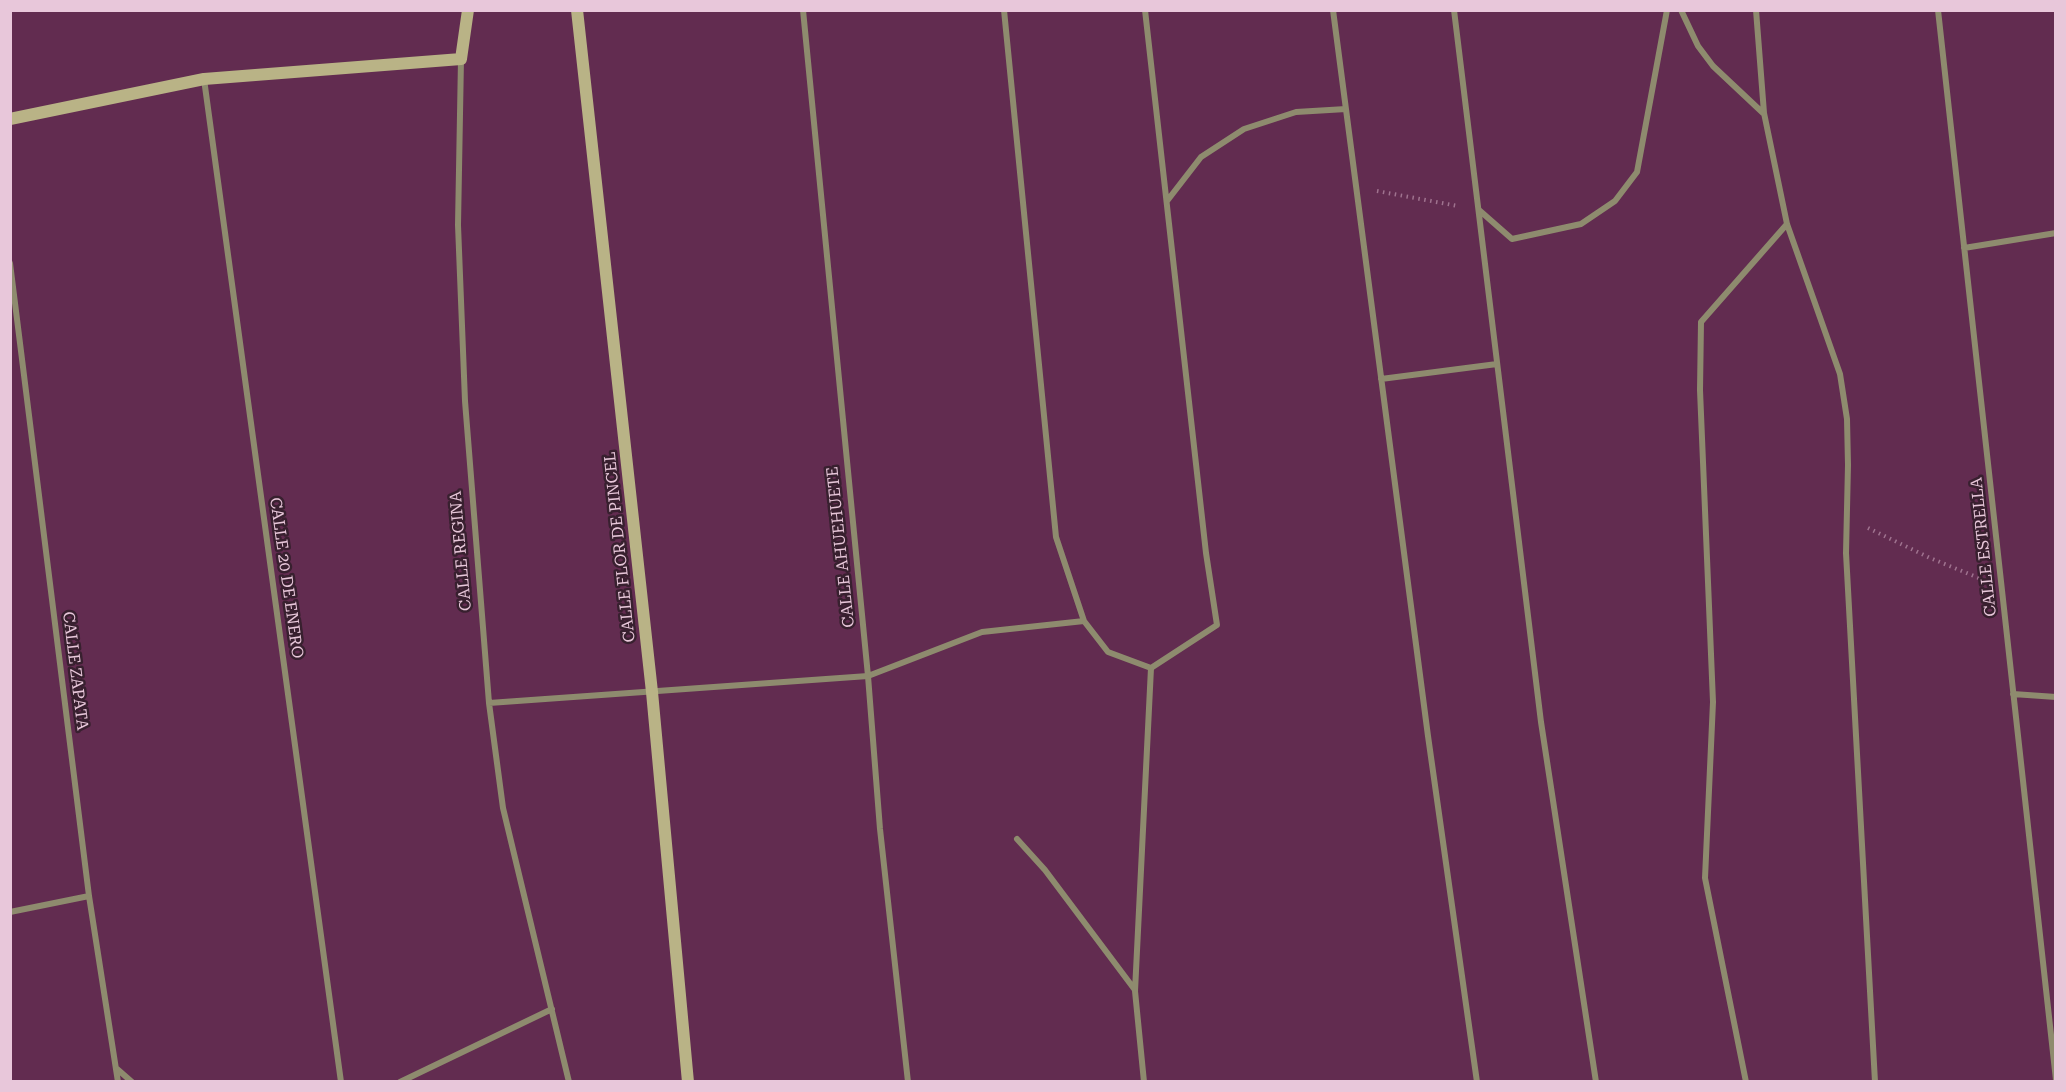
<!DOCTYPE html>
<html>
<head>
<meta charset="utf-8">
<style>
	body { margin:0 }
	#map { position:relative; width:2066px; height:1092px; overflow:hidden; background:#622c50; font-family:"Roboto Serif",serif }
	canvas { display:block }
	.frame { position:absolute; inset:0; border:12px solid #e8c7da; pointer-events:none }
</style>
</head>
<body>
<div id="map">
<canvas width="2066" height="1092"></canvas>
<div class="frame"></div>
</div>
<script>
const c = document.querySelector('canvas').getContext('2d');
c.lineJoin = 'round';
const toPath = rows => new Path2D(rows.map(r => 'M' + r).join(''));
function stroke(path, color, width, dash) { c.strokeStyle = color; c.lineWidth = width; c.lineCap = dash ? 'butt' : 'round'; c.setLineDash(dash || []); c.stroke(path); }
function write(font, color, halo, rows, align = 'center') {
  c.font = font + ' "Roboto Serif",serif'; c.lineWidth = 5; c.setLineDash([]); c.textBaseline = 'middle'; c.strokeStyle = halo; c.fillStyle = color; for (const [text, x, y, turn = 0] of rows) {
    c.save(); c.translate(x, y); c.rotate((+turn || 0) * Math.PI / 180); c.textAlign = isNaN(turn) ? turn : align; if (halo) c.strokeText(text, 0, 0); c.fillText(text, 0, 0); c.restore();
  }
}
stroke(toPath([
	[1377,191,1458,206],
	[1868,528,1930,558,1979,578]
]), '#9f738f', 4, [1.5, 4.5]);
stroke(toPath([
	[803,10,868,676,880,829,908,1082],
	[1004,10,1056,537,1084,621,1108,652,1151,668],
	[1145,10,1206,553,1217,625,1151,668],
	[1333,10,1428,736,1477,1082],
	[1454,10,1541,722,1596,1082],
	[1681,10,1698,46,1713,66,1763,113],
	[1756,10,1764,113,1787,224,1840,374,1847,419,1848,465,1846,553,1875,1082],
	[1938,10,2056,1080],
	[461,59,458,225,465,401,489,703,503,808,569,1082],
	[204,79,341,1082],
	[1167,201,1201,157,1244,129,1296,112,1346,109],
	[1479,210,1512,239,1581,224,1615,201,1637,172,1667,10],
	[1964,248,2056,233],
	[10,263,89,896,118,1082],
	[1381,379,1497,364],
	[2013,694,2056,697],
	[489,703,868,676,982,632,1084,621],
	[1017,839,1045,870,1135,990],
	[10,912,89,896],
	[116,1068,132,1082],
	[400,1082,552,1009],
	[1144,1082,1135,991,1151,668],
	[1746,1082,1705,878,1713,702,1700,390,1701,322,1787,224]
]), '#8e8b6e', 6);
stroke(toPath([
	[577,10,652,692,688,1082],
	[10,119,204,79,461,59,468,10]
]), '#b9b386', 12);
write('16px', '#e8c7da', '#38202f', [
	["CALLE FLOR DE PINCEL",620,547,-96],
	["CALLE AHUEHUETE",841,547,-96],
	["CALLE ESTRELLA",1984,547,-96],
	["CALLE REGINA",461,551,-95],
	["CALLE 20 DE ENERO",286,578,82],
	["CALLE ZAPATA",75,671,83]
]);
</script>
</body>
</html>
